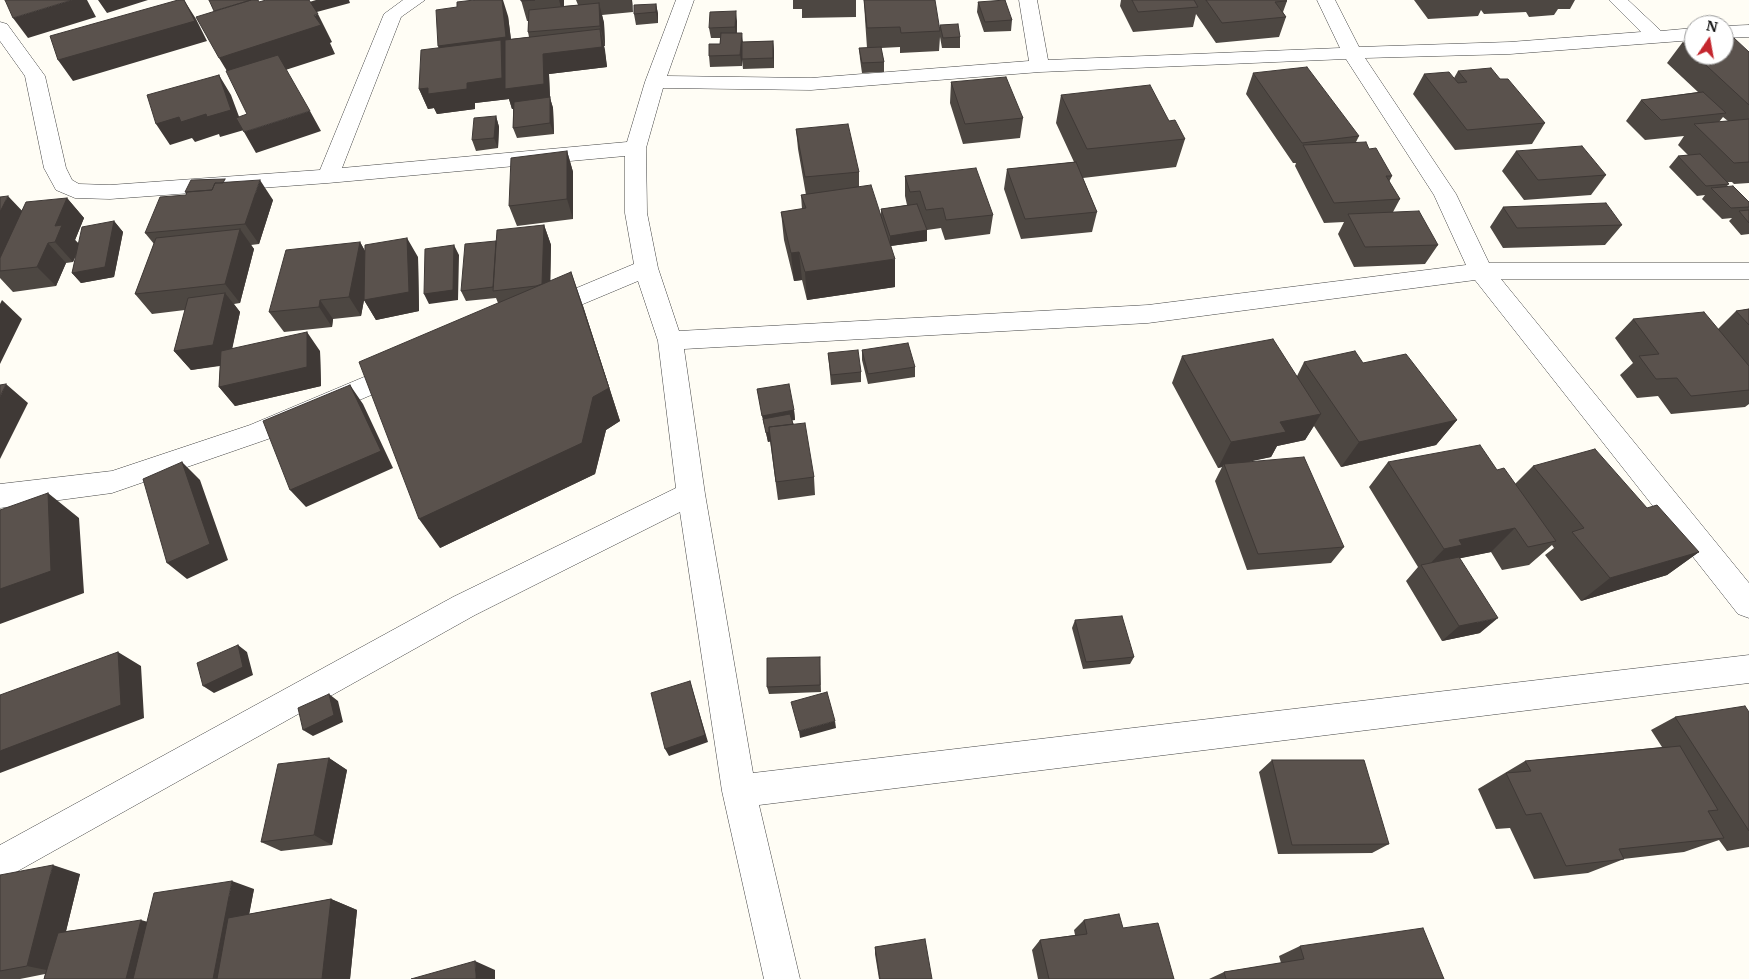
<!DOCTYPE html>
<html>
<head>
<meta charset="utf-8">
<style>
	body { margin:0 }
	#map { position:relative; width:1749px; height:979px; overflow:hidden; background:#fffdf5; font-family:Merriweather,serif }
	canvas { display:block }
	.north { position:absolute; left:1684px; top:15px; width:50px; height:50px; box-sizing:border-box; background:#fff; border:1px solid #a0a0a0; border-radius:50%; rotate:12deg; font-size:14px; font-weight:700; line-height:20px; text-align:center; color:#111 }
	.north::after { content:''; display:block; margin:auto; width:18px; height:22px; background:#c4262e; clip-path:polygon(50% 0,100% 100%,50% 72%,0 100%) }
</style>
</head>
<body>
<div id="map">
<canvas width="1749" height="979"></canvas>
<div class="north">N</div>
</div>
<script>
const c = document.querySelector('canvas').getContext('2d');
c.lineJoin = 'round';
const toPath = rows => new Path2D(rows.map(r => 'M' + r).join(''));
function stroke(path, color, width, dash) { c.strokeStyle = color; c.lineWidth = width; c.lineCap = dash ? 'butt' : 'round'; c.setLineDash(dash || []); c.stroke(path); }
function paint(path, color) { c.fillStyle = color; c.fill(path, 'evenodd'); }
const street = toPath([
	[403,0,425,0,401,17,342,168,627,142,645,82,676,0,694,0,667,76,811,78,1029,61,1019,0,1037,0,1048,60,1340,48,1317,0,1335,0,1359,47,1510,42,1641,32,1609,0,1628,0,1661,31,1694,28,1694,40,1510,54,1365,58,1456,194,1489,263,1749,263,1749,279,1501,279,1749,583,1749,618,1738,614,1475,280,1148,323,684,349,705,494,753,773,1749,655,1749,683,759,805,800,979,764,979,722,791,680,512,475,615,0,881,0,845,453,597,676,488,658,341,638,281,545,320,536,317,533,311,536,305,634,264,625,213,625,156,328,183,110,199,75,198,56,190,44,168,25,76,0,41,0,22,7,24,45,76,66,168,72,180,79,184,110,185,320,170,384,14,403,0],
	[1346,59,1434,195,1466,265,1148,305,679,331,658,268,647,213,646,148,663,88,811,90,1040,72,1346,59],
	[1749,25,1749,37,1724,38,1724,26,1749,25],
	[402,361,411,364,415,371,411,378,268,439,112,493,0,508,0,484,112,471,250,425,402,361]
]);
stroke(street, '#444', 1);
paint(street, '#fff');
paint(toPath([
	[521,0,564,0,564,6,578,5,576,0,632,0,633,12,602,15,604,23,605,46,604,46,607,67,549,74,550,98,553,108,554,134,517,138,513,128,513,109,512,109,509,99,475,103,475,109,437,114,434,108,428,109,419,89,438,48,508,16,511,39,529,37,528,32,528,21,527,21],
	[793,0,856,0,856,17,802,18,802,9,793,9],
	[864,0,940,29,940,25,960,37,960,48,942,48,940,37,939,51,900,53,900,47,881,48,884,62,884,72,862,73,860,59,859,48,867,48,865,19],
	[1121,0,1286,0,1287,1,1283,12,1286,17,1279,37,1216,43,1196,14,1193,27,1133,32,1120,6],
	[1414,0,1575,0,1570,9,1558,9,1554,15,1529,17,1526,12,1484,14,1481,10,1478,16,1428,19],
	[978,2,1012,20,1011,31,984,32,977,12],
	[656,4,658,14,658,23,636,25,634,14],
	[737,21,737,33,743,42,773,41,774,52,774,68,743,69,742,60,742,66,710,67,709,56,720,44,720,38,711,38,709,28],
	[1694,42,1694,55,1724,55,1749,52,1749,183,1734,184,1732,182,1728,182,1729,184,1726,187,1749,202,1749,234,1741,235,1729,221,1732,218,1722,219,1702,199,1705,195,1697,196,1669,167,1678,156,1688,155,1678,145,1684,136,1645,140,1626,121,1641,100,1698,92,1667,63,1682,43],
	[1723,117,1728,121,1719,122],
	[1458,71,1500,79,1545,123,1532,144,1455,150,1413,94,1424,74,1454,78],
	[1253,73,1359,136,1356,142,1369,149,1392,176,1389,182,1400,199,1393,212,1438,245,1425,264,1354,267,1338,234,1344,222,1324,223,1295,166,1296,163,1293,163,1246,94],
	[951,82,1023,118,1020,138,963,144,950,103],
	[1061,95,1169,121,1185,139,1176,167,1083,178,1097,212,1092,232,1021,239,1004,189,1007,169,1074,162,1056,123],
	[496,116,499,127,498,148,476,151,472,140],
	[796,129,859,172,859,187,881,215,881,209,907,205,905,196,905,176,993,215,990,234,945,240,941,228,927,230,927,241,891,246,895,287,807,300,802,280,794,281,784,240,781,212,802,209,801,195,806,195,798,149],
	[567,151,573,172,573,219,517,226,509,206],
	[1516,151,1606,175,1591,195,1524,200,1502,171],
	[227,182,273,200,259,244,251,245,254,249,240,303,234,304,240,312,232,348,320,351,321,386,235,406,219,387,220,366,191,370,174,351,185,310,152,314,135,294,154,244,145,233,186,195,187,194,185,192],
	[0,197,22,211,67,198,84,218,75,240,79,244,114,221,123,232,114,277,81,283,72,273,77,253,73,262,66,263,56,286,13,292,0,278],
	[1503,207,1622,225,1605,245,1503,248,1490,227],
	[544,225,551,245,550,280,583,306,620,421,606,430,595,474,440,548,498,303,496,298,466,301,461,291,496,241],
	[360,242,365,251,418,257,419,311,376,320,364,300,361,316,333,319,332,327,284,332,269,312],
	[1749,309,1749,404,1745,407,1671,414,1658,396,1637,398,1620,375,1633,363,1615,338,1633,319,1718,329,1736,311],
	[862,350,915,367,915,377,868,384,862,360],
	[828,353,861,372,861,382,831,385],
	[1182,356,1297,376,1304,362,1363,363,1457,420,1436,445,1341,467,1314,426,1305,440,1277,446,1271,457,1250,461,1344,547,1331,563,1247,570,1215,481,1222,467,1218,468,1172,383],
	[757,389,794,410,795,420,792,420,814,477,815,495,778,500,770,441,768,442],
	[1388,462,1497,470,1515,484,1533,466,1647,508,1699,552,1667,575,1581,601,1545,555,1554,548,1552,545,1529,565,1502,570,1491,552,1460,558,1480,633,1442,641,1406,581,1418,567,1369,487],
	[1075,620,1134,657,1130,664,1083,669,1072,628],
	[820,664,821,692,769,694,767,687],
	[1749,712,1749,847,1727,851,1719,840,1684,852,1623,859,1624,859,1588,873,1534,879,1510,828,1496,829,1478,789,1525,761,1662,747,1651,730,1675,717],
	[329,758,347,770,332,845,281,851,261,842],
	[1272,760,1389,844,1372,853,1278,854,1259,772],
	[80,874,66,931,147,922,254,889,249,914,331,899,357,910,350,979,44,979,45,974,20,979,0,979,0,875],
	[1084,920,1123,928,1174,979,1038,979,1032,950,1040,940,1075,935,1074,930],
	[1300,946,1444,979,1209,979,1224,972,1281,963,1279,956],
	[875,947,932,979,879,979,875,954]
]), '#4d4742');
paint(toPath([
	[72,0,87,0,96,17,28,38,13,18],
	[98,0,148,0,107,13],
	[184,0,196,19,207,41,73,81,58,60],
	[316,0,349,0,350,3,302,16,296,6],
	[502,0,503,0,508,16,513,57,543,54,600,29,605,50,607,67,549,74,550,98,553,108,554,134,550,123,550,104,512,109,509,99,475,103,475,109,437,114,434,108,428,109,419,89,428,88,446,67,438,46],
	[559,0,564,0,564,18],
	[631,0,632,0,633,12],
	[599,3,604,23,605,46,600,26],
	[656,4,658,14,658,23,656,12],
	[736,11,737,21,736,38,735,27],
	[318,14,332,42,330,43,335,54,236,86,219,58],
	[742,33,743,43,742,66,740,55],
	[773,41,774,52,774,68,773,58],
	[219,75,231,95,244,130,220,137,219,134,195,142,192,138,170,145,156,124],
	[310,111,321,131,256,153,244,132],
	[496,116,499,127,498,148,494,138],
	[567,151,573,172,573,219,567,199],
	[260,180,273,200,259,244,245,224],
	[8,196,27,216,0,271,0,212],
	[67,198,84,218,75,240,80,245,73,262,55,242,55,226],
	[114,221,123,232,114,277,81,283,72,273],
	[544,225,551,245,550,305,542,286],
	[240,229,254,249,240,303,225,284],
	[927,230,927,241,890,246,890,236],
	[407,238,418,257,419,311,376,320,364,300,361,316,349,297,360,242,371,262],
	[48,243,66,263,56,286,37,267],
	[454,245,459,255,458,300,429,304,424,294],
	[799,252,802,280,794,281,791,253],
	[895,259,895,287,807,300,805,272],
	[571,272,583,306,620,421,606,430,595,474,440,548,419,519],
	[225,293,240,312,229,364,191,370,174,351],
	[2,300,22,319,0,364,0,304],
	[320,300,333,319,332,327,319,307],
	[307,332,320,351,321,386,235,406,219,387],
	[6,384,28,403,0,459,0,397],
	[350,385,363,404,393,468,306,507,290,490],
	[794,410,795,420,764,425,763,419,764,425,762,416],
	[1321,414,1305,440,1277,446,1271,457,1225,467,1224,464,1222,467,1218,468,1231,442,1280,422],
	[1457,420,1436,445,1341,467,1359,442],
	[794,427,795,437,768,442,766,433],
	[182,462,200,480,228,560,187,579,167,563],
	[48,493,79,518,84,593,0,624,0,589],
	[1515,528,1491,552,1447,561,1424,570,1444,549,1459,540],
	[1699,552,1667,575,1581,601,1610,578],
	[1498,618,1480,633,1442,641,1459,626],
	[238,645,247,652,253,675,214,693,203,686],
	[118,652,141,666,144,718,0,773,0,751],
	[690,681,692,688,708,742,669,756,665,749],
	[329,694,338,701,343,722,313,736,303,730],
	[835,721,836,728,800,738,799,731],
	[329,758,347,770,332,845,314,835],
	[53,865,80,874,56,972,27,966],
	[232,881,254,889,237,979,213,979],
	[331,899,357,910,350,979,322,979],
	[141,920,166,927,154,979,126,979],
	[475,961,495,970,495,979,476,979]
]), '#3f3936');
const building = toPath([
	[5,0,72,0,13,18,5,0],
	[178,0,184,0,195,21,58,60,50,36,178,0],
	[209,0,251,0,214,11,209,0],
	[251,0,258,0,259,2,266,0,309,0,318,14,314,15,321,25,219,58,196,17,251,0],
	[474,0,502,0,506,37,438,46,436,10,457,7,457,2,474,0],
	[521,0,535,0,521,1,521,0],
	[864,0,935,0,940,31,901,33,900,27,867,28,864,0],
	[1005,0,1012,20,985,22,978,2,1005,0],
	[1132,0,1194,0,1198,7,1138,12,1132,0],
	[1206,0,1286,0,1287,1,1275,2,1286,17,1222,23,1206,0],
	[599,3,600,26,528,32,529,10,599,3],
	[656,4,656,12,634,14,634,5,656,4],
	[736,11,735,27,709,28,710,12,736,11],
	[958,24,960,37,943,38,940,25,958,24],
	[600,29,602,47,543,54,544,84,505,89,505,40,600,29],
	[721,33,742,33,740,55,709,56,709,44,720,44,721,33],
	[1734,38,1749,52,1749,105,1695,55,1724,55,1724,39,1734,38],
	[501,40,502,78,467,83,467,89,428,94,428,88,419,89,421,50,501,40],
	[773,41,773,58,742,59,742,42,773,41],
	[1694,42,1694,54,1682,43,1694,42],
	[881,47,884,62,862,63,859,48,881,47],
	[278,55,310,111,244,132,236,118,247,114,226,71,278,55],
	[1307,67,1359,136,1302,143,1253,73,1307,67],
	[1491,68,1500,79,1508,79,1545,123,1467,130,1424,74,1449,72,1458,83,1467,82,1458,71,1491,68],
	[219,75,231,110,207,117,206,114,181,122,179,117,156,124,147,95,219,75],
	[1006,77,1023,118,965,124,951,82,1006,77],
	[1150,85,1169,121,1175,120,1185,139,1087,149,1061,95,1150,85],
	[1703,92,1726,113,1661,120,1641,100,1703,92],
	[550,97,550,123,513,128,514,102,550,97],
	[496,116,494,138,472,140,474,118,496,116],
	[1749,119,1749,162,1734,163,1694,124,1749,119],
	[848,124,859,172,805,177,796,129,848,124],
	[1366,142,1369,149,1376,148,1392,176,1386,176,1400,199,1334,203,1303,145,1366,142],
	[1582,146,1606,175,1538,180,1516,151,1582,146],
	[567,151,567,199,509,206,511,158,567,151],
	[1700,154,1729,184,1706,186,1678,156,1700,154],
	[1076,162,1097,212,1025,219,1007,169,1076,162],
	[976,168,993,215,946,220,943,208,926,210,920,191,910,192,905,176,976,168],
	[225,179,223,183,215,183,212,190,185,192,191,180,225,179],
	[260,180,245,224,145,233,160,197,186,195,187,192,212,190,215,183,260,180],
	[871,185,895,259,805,272,799,252,791,253,781,212,806,208,801,195,871,185],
	[1733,186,1749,202,1749,207,1731,208,1711,188,1733,186],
	[8,196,0,212,0,197,8,196],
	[67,198,55,226,62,225,55,242,48,243,37,267,0,271,0,258,26,202,67,198],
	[1606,203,1622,225,1517,228,1503,207,1606,203],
	[917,204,927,230,890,236,881,209,917,204],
	[1749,210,1749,223,1739,211,1749,210],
	[1419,211,1438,245,1365,247,1348,214,1419,211],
	[114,221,105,267,72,273,82,227,114,221],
	[544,225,542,284,536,286,493,291,497,230,544,225],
	[240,229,225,284,135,294,156,238,240,229],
	[407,238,409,292,364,300,365,245,407,238],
	[496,241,493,287,461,291,465,244,496,241],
	[360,242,349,297,320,300,319,307,269,312,286,250,360,242],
	[454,245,453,290,424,294,425,249,454,245],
	[571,272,609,388,593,397,582,443,419,519,359,362,571,272],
	[225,293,213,345,174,351,188,298,225,293],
	[1749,309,1749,325,1736,311,1749,309],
	[1704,312,1749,366,1749,390,1691,396,1677,378,1656,379,1639,356,1659,354,1633,319,1704,312],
	[307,332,307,367,219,387,221,351,307,332],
	[1273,339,1321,414,1280,422,1286,432,1231,442,1182,356,1273,339],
	[908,343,915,367,868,374,862,350,908,343],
	[858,350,861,372,831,375,828,353,858,350],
	[1355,351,1363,363,1406,354,1457,420,1359,442,1304,362,1355,351],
	[6,384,0,397,0,385,6,384],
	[789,384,794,410,762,416,757,389,789,384],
	[350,385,381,451,290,490,263,421,350,385],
	[790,414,793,424,769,427,769,432,766,433,763,419,790,414],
	[805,423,814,477,776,482,769,427,805,423],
	[1480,445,1497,470,1504,468,1556,541,1528,547,1515,528,1459,540,1462,545,1444,549,1388,462,1480,445],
	[1595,449,1647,508,1657,505,1699,552,1610,578,1572,532,1584,528,1533,466,1595,449],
	[1304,457,1344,547,1258,554,1224,464,1304,457],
	[182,462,210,544,167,563,143,479,182,462],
	[48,493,51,571,0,589,0,510,48,493],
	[1459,557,1498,618,1459,626,1421,565,1459,557],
	[1122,616,1134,657,1086,662,1075,620,1122,616],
	[238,645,243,667,203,686,197,663,238,645],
	[118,652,121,705,0,751,0,695,118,652],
	[820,657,820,685,767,687,767,658,820,657],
	[690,681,705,735,665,749,651,693,690,681],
	[827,692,835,721,799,731,791,702,827,692],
	[329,694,334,715,303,730,298,708,329,694],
	[1745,706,1749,712,1749,831,1675,717,1745,706],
	[1680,746,1718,810,1708,811,1724,838,1619,849,1624,859,1566,866,1541,813,1526,815,1506,773,1531,771,1525,761,1680,746],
	[329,758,314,835,261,842,278,764,329,758],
	[1272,760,1364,760,1389,844,1292,845,1272,760],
	[53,865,27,966,0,971,0,875,53,865],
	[232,881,213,979,133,979,154,893,232,881],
	[331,899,322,979,217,979,228,918,331,899],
	[1119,914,1123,928,1158,923,1174,979,1049,979,1040,940,1087,934,1084,920,1119,914],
	[141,920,126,979,44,979,58,933,141,920],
	[1423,928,1444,979,1226,979,1224,972,1304,959,1300,946,1423,928],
	[925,939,932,979,880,979,875,947,925,939],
	[475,961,476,979,411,979,475,961]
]);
paint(building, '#5a524d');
stroke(building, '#3f3936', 1);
</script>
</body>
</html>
